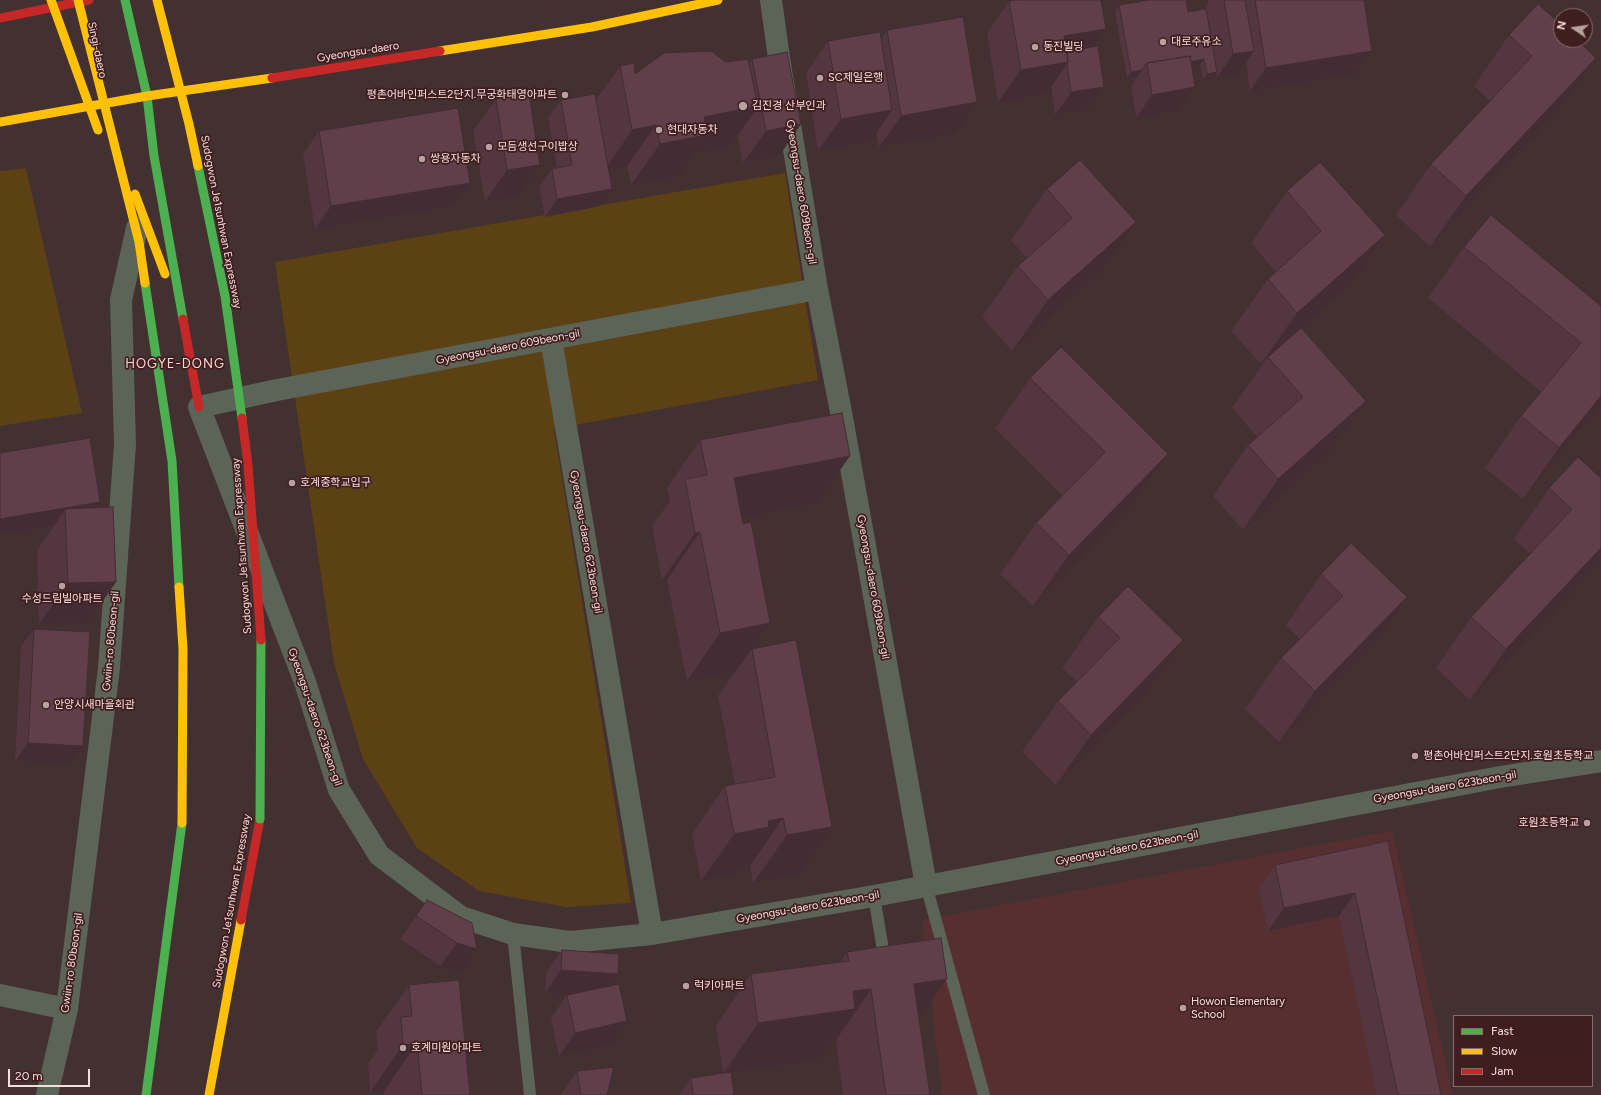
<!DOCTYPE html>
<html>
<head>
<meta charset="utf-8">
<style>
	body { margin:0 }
	#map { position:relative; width:1601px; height:1095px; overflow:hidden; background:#433031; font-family:Figtree,sans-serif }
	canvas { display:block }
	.legend { position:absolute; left:1453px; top:1015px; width:140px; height:72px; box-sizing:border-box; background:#401e1f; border:1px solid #896b6b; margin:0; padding:5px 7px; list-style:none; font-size:12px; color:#f6dedd }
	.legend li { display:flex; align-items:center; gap:8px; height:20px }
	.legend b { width:20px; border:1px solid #896b6b }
	.north { position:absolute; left:1553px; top:8px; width:40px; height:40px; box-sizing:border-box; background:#401e1f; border:1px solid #896b6b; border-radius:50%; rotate:283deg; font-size:11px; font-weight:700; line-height:16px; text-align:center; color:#f6dedd }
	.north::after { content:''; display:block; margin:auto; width:14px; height:18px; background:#b7a1a1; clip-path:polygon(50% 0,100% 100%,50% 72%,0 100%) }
	.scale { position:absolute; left:8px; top:1069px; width:82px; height:18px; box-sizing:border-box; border:2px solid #f6dedd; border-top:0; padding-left:5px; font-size:12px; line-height:14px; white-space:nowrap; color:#f6dedd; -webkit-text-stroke:3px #401e1f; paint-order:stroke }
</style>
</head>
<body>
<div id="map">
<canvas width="1601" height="1095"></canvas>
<ul class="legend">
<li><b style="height:5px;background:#4caf50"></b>Fast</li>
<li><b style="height:5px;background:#ffc107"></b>Slow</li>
<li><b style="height:5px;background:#c62828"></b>Jam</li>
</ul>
<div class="north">N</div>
<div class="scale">20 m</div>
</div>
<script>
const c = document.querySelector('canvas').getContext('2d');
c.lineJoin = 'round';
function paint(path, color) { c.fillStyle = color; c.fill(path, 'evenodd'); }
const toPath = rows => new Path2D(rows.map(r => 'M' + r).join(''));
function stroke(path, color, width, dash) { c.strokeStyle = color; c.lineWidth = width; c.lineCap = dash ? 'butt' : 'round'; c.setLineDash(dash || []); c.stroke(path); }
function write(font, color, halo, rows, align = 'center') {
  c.font = font + ' Figtree,"Noto Sans KR",sans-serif'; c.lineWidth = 3.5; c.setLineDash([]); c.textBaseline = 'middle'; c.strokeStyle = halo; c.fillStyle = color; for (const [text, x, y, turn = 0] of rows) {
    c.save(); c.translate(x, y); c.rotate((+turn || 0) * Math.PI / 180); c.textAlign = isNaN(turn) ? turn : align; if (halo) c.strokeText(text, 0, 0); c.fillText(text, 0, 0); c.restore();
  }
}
paint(toPath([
	[1392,831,1453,1095,942,1095,922,920]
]), '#572f30');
paint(toPath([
	[26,168,82,413,0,426,0,171],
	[785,173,818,380,554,429,631,903,566,907,479,891,417,848,363,759,334,663,275,262]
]), '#5c4114');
stroke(toPath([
	[926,885,984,1095],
	[874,896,885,962],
	[513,934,530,1095]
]), '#5c6457', 12);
stroke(toPath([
	[771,0,779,58,817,289,841,412,926,885],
	[817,289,277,390,199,407,305,682,339,790,379,855,461,917,513,934,570,942,652,934,874,896,1500,777,1601,761],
	[551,339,652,934],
	[0,995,67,1009],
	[47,1095,67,1009,109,668,125,444,121,300,137,228]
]), '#5c6457', 22);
stroke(toPath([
	[125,0,147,96,154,156,183,319],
	[146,1095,182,823]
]), '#4caf50', 9);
stroke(toPath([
	[440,51,592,27,718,0],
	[0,122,147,96,272,78],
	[135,194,165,274],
	[209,1095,241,920]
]), '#ffc107', 9);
stroke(toPath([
	[0,18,89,0],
	[272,78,440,51],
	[183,319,199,407],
	[241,920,260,819]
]), '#c62828', 9);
stroke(toPath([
	[198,166,225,296,242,418],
	[145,283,172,461,179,587],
	[260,819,261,640]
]), '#4caf50', 9);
stroke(toPath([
	[51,0,98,130],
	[78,0,139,242,145,283],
	[157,0,189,124,198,166],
	[179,587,183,649,182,823]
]), '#ffc107', 9);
stroke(toPath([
	[242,418,248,465,261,640]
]), '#c62828', 9);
paint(toPath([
	[1209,0,1364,0,1372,51,1356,74,1250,91,1246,62,1238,74,1217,77,1216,73,1213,78,1203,80,1200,65,1192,67,1195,87,1179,110,1136,118,1131,86,1137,77,1127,78,1115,12,1119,5,1188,12,1205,9],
	[1009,1,1106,29,1094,47,1087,110,1055,115,1051,87,1046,94,998,102,987,33],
	[887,30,955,134,879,147,876,132,870,142,818,150,806,73,828,41,881,39],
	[1509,35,1596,58,1560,109,1430,247,1396,215,1431,164,1490,101,1474,86],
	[752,59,801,124,779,156,743,163,738,136,730,147,694,154,679,176,631,185,627,166,609,170,600,206,545,217,539,187,552,169,557,168,548,118,561,100,596,100,620,66,635,74,726,62,749,63],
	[496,99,540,165,518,196,485,202,473,131],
	[319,131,470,183,453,206,315,229,303,154],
	[1080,160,1100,273,1012,351,982,317,1018,266,1027,258,1011,240,1047,189],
	[1320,162,1348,287,1302,328,1366,401,1330,452,1243,530,1213,496,1248,445,1257,437,1232,408,1267,358,1261,364,1231,331,1268,279,1276,272,1251,243,1287,191],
	[1464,247,1601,306,1601,404,1523,499,1485,468,1521,416,1541,392,1428,298],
	[1030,378,1168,454,1133,505,1033,606,1000,574,1036,523,1062,495,995,429],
	[700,440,817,503,742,517,770,623,752,649,799,874,753,883,750,866,741,867,736,874,701,881,692,834,725,786,735,784,718,696,736,671,687,681,667,580,662,580,652,526,670,501,667,488],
	[0,453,96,508,116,582,87,623,39,624,37,550,54,526,0,534],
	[1601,478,1601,560,1470,700,1436,668,1471,617,1530,554,1514,539,1549,488],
	[1351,543,1371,648,1279,742,1245,709,1281,658,1300,639,1286,625,1321,574],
	[1098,617,1183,640,1148,691,1056,785,1022,752,1058,701,1077,682,1062,668],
	[34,629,71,764,15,761,21,646],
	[1388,841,1441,1095,1377,1095,1339,916,1268,931,1259,888,1275,865],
	[416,916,472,923,461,972,440,966,400,939],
	[562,950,609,986,611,1044,559,1056,551,1018,567,995,569,995,545,993,546,973],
	[847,952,919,1019,930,1095,843,1095,836,1040,834,1040,819,1060,731,1073,734,1095,679,1095,691,1078,723,1073,716,1025,751,974,840,962],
	[409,985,470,1095,384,1095,384,1091,370,1092,368,1064,378,1050,376,1032],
	[577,1071,607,1095,561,1095,561,1094]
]), '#533640');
paint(toPath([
	[1106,29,1084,61,1067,64,1046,94,998,102,1021,70,1064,36],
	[1254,51,1238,74,1217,77,1233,54],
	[1372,51,1356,74,1250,91,1266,68],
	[1596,58,1560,109,1430,247,1466,196],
	[1204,59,1200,65,1149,75,1148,69],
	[1142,70,1137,77,1127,78,1131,72],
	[1217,72,1213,78,1203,80,1207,74],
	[1104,87,1087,110,1055,115,1071,92],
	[1195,87,1179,110,1136,118,1152,95],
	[977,102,955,134,879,147,901,116],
	[758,106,730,147,694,154,679,176,631,185,660,144,704,117],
	[892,110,870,142,818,150,841,119],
	[801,124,779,156,743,163,766,131],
	[656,125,627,166,604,171,632,130],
	[540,165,518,196,485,202,507,170],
	[470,183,453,206,315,229,331,206],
	[612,189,600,206,545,217,557,199],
	[1136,222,1100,273,1012,351,1048,300],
	[1385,235,1348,287,1261,364,1297,313],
	[1601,396,1601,404,1523,499,1559,448],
	[1366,401,1330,452,1243,530,1278,479],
	[1168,454,1133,505,1033,606,1069,555],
	[850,456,817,503,701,525,734,478],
	[100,502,88,520,65,509,54,526,0,534,0,519],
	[700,532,667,580,662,580,695,533],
	[1601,548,1601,560,1600,562,1470,700,1506,649],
	[116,582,87,623,39,624,68,583],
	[1407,597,1371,648,1279,742,1315,691],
	[770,623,736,671,687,681,720,633],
	[1183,640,1148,691,1056,785,1091,735],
	[28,743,83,746,71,764,15,761],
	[783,818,750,866,741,867,736,874,701,881,734,834,768,821],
	[832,827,799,874,753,883,787,835],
	[1355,893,1339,916,1268,931,1284,908],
	[457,943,477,949,461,972,440,966],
	[561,970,618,974,602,997,545,993],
	[947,979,911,1030,914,984],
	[871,989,836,1040,834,1040,819,1060,723,1074,758,1023,853,991],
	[627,1021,611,1044,559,1056,575,1033],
	[417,1043,384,1091,370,1092,403,1045]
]), '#432c34');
const building = toPath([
	[1017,0,1101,0,1106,29,1064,36,1068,62,1021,70,1009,1,1017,0],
	[1149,0,1186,0,1188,12,1206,9,1217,72,1207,74,1204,59,1191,62,1190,56,1147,63,1142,70,1131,72,1119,5,1149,0],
	[1224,0,1245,0,1254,51,1233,54,1224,0],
	[1255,0,1364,0,1372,51,1266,68,1255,0],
	[1538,4,1561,25,1561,40,1577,40,1596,58,1466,196,1431,164,1532,56,1509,35,1538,4],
	[963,17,977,102,901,116,887,30,963,17],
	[880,32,892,110,841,119,828,41,880,32],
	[1098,46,1104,87,1071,92,1067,64,1068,62,1067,51,1098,46],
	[711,51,726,62,748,59,758,106,704,117,707,135,660,144,656,125,632,130,620,66,634,63,635,74,664,53,711,51],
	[787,52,801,124,766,131,752,59,787,52],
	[1190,56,1195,87,1152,95,1147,63,1190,56],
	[529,93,540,165,507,170,496,99,529,93],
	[595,94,612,189,557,199,552,169,572,165,561,100,595,94],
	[458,108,470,183,331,206,319,131,458,108],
	[1080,160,1136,222,1048,300,1018,266,1072,218,1047,189,1080,160],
	[1320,162,1385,235,1297,313,1268,279,1321,231,1287,191,1320,162],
	[1491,215,1601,306,1601,396,1559,448,1521,416,1581,343,1464,247,1491,215],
	[1301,328,1366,401,1278,479,1248,445,1303,397,1268,357,1301,328],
	[1061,347,1168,454,1069,555,1036,523,1105,452,1030,378,1061,347],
	[842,413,850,456,734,478,743,524,751,522,770,623,720,633,700,532,695,533,685,479,707,475,700,440,842,413],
	[90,438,100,502,0,519,0,453,90,438],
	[1578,457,1601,478,1601,548,1506,649,1471,617,1572,509,1549,488,1578,457],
	[113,507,116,582,68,583,65,509,113,507],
	[1351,543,1407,597,1315,691,1281,658,1343,596,1321,574,1351,543],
	[1128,586,1183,640,1091,735,1058,701,1120,638,1098,617,1128,586],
	[34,629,90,632,83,746,28,743,34,629],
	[796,640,832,827,787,835,783,818,768,821,769,827,734,834,725,786,775,777,752,649,796,640],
	[1388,841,1441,1095,1398,1095,1355,893,1284,908,1275,865,1388,841],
	[427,900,472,923,477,949,457,943,416,916,427,900],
	[941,938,947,979,914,984,930,1095,886,1095,871,989,853,991,855,1009,758,1023,751,974,849,961,847,952,941,938],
	[562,950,619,954,618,974,561,970,562,950],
	[459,980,470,1095,422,1095,417,1043,403,1045,401,1017,412,1016,409,985,459,980],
	[619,984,627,1021,575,1033,567,995,619,984],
	[614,1067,607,1095,581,1095,577,1071,614,1067],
	[731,1072,734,1095,693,1095,691,1078,731,1072]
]);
paint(building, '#603f4b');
stroke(building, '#432c34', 1);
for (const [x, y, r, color] of [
	[1163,42,4,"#b7a1a1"],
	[1035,47,4,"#b7a1a1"],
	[820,78,4,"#b7a1a1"],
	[565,95,4,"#b7a1a1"],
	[743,106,5,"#b7a1a1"],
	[659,130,4,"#b7a1a1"],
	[489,147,4,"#b7a1a1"],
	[422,159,4,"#b7a1a1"],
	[292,483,4,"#b7a1a1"],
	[62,586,4,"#b7a1a1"],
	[46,705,4,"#b7a1a1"],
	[1415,756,4,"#b7a1a1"],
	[1587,823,4,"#b7a1a1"],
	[686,986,4,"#b7a1a1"],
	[1183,1008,4,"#b7a1a1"],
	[403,1048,4,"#b7a1a1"]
]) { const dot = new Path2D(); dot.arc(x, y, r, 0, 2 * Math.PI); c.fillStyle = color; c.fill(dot); stroke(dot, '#401e1f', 1.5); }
write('11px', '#f6dedd', '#401e1f', [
	["대로주유소",1171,42],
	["동진빌딩",1043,47],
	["SC제일은행",828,78],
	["평촌어바인퍼스트2단지.무궁화태영아파트",557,95,"right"],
	["김진경 산부인과",752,106],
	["현대자동차",667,130],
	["모듬생선구이밥상",497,147],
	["쌍용자동차",430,159],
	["호계중학교입구",300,483],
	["수성드림빌아파트",62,599,"center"],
	["안양시새마을회관",54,705],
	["평촌어바인퍼스트2단지.호원초등학교",1423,756],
	["호원초등학교",1579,823,"right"],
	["럭키아파트",694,986],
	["Howon Elementary",1191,1002],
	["School",1191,1015],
	["호계미원아파트",411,1048]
], 'left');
write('11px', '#f6dedd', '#401e1f', [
	["Singi-daero",97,50,78],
	["Gyeongsu-daero",358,52,-9],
	["Gyeongsu-daero 609beon-gil",801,192,81],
	["Sudogwon Je1sunhwan Expressway",221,222,79],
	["Gyeongsu-daero 609beon-gil",508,347,-11],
	["Gyeongsu-daero 623beon-gil",586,542,80],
	["Sudogwon Je1sunhwan Expressway",242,546,-94],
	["Gyeongsu-daero 609beon-gil",873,587,80],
	["Gwiin-ro 80beon-gil",111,641,-85],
	["Gyeongsu-daero 623beon-gil",315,717,71],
	["Gyeongsu-daero 623beon-gil",1445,787,-10],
	["Gyeongsu-daero 623beon-gil",1127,848,-11],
	["Sudogwon Je1sunhwan Expressway",232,901,-80],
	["Gyeongsu-daero 623beon-gil",808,907,-10],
	["Gwiin-ro 80beon-gil",72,963,-82]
]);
c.letterSpacing = '1px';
write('13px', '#fdd7d6', '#401e1f', [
	["HOGYE-DONG",175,364]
]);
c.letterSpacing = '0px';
</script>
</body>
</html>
